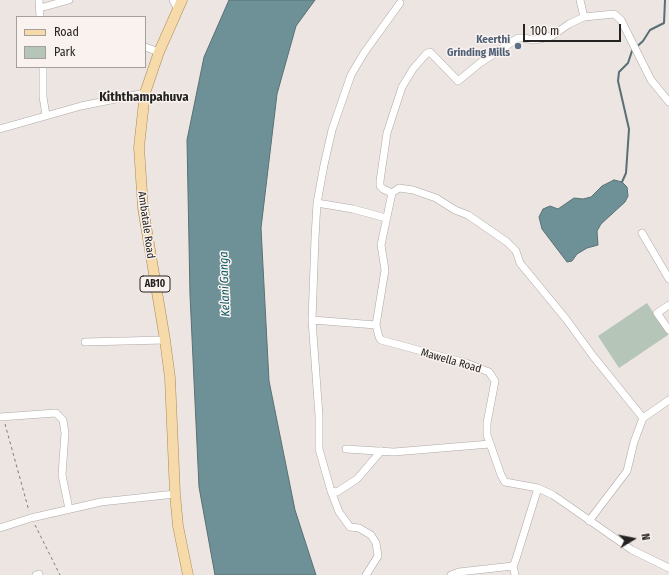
<!DOCTYPE html>
<html>
<head>
<meta charset="utf-8">
<style>
	body { margin:0 }
	#map { position:relative; width:669px; height:575px; overflow:hidden; background:#ece5e2; font-family:"Fira Sans Condensed",sans-serif }
	canvas { display:block }
	.legend { position:absolute; left:16px; top:16px; width:130px; height:52px; box-sizing:border-box; background:#f9f2ef; border:1px solid #a49f9d; margin:0; padding:5px 7px; list-style:none; font-size:12px; color:#252321 }
	.legend li { display:flex; align-items:center; gap:8px; height:20px }
	.legend b { width:20px; border:1px solid #a49f9d }
	.north { position:absolute; left:613px; top:519px; width:40px; height:40px; -webkit-text-stroke:3px #f9f2ef; paint-order:stroke; rotate:80deg; font-size:11px; font-weight:700; line-height:16px; text-align:center; color:#252321 }
	.north::after { content:''; display:block; margin:auto; width:14px; height:18px; background:#252321; clip-path:polygon(50% 0,100% 100%,50% 72%,0 100%) }
	.scale { position:absolute; left:523px; top:24px; width:98px; height:18px; box-sizing:border-box; border:2px solid #252321; border-top:0; padding-left:5px; font-size:12px; line-height:14px; white-space:nowrap; color:#252321; -webkit-text-stroke:3px #f9f2ef; paint-order:stroke }
</style>
</head>
<body>
<div id="map">
<canvas width="669" height="575"></canvas>
<ul class="legend">
<li><b style="height:5px;background:#f7daa9"></b>Road</li>
<li><b style="height:11px;background:#b5c6b8"></b>Park</li>
</ul>
<div class="north">N</div>
<div class="scale">100 m</div>
</div>
<script>
const c = document.querySelector('canvas').getContext('2d');
c.lineJoin = 'round';
function paint(path, color) { c.fillStyle = color; c.fill(path, 'evenodd'); }
const toPath = rows => new Path2D(rows.map(r => 'M' + r).join(''));
function stroke(path, color, width, dash) { c.strokeStyle = color; c.lineWidth = width; c.lineCap = dash ? 'butt' : 'round'; c.setLineDash(dash || []); c.stroke(path); }
function write(font, color, halo, rows, align = 'center') {
  c.font = font + ' "Fira Sans Condensed",sans-serif'; c.lineWidth = 3; c.setLineDash([]); c.textBaseline = 'middle'; c.strokeStyle = halo; c.fillStyle = color; for (const [text, x, y, turn = 0] of rows) {
    c.save(); c.translate(x, y); c.rotate((+turn || 0) * Math.PI / 180); c.textAlign = isNaN(turn) ? turn : align; if (halo) c.strokeText(text, 0, 0); c.fillText(text, 0, 0); c.restore();
  }
}
paint(toPath([
	[647,303,668,335,619,368,598,336]
]), '#b5c6b8');
const water = toPath([
	[229,0,315,0,296,26,277,94,261,228,269,381,295,510,316,575,215,575,199,487,190,295,187,140,204,57,229,0],
	[614,180,622,182,627,187,628,196,625,202,601,224,597,231,598,245,587,248,577,254,572,261,567,262,542,229,539,217,543,209,550,206,558,209,574,198,583,199,591,197,602,186,614,180]
]);
paint(water, '#6e9197');
stroke(water, '#587074', 1);
stroke(toPath([
	[622,182,626,173,629,129,618,81,619,72,628,63,632,51,643,41,650,30,664,23,665,0]
]), '#587074', 2);
const street = toPath([
	[39,0,40,17],
	[173,0,177,8],
	[580,0,584,17],
	[40,8,69,0],
	[145,47,159,52],
	[43,67,43,97,46,115],
	[0,129,81,106,145,93],
	[392,193,381,245,385,270,376,325,379,337,381,340,466,363,489,372,495,381,487,423,487,435,501,475,505,482,538,488,553,495,632,550,669,568],
	[317,203,353,209,386,218],
	[642,233,669,279],
	[669,305,657,313,669,330],
	[312,320,376,325],
	[85,342,165,340],
	[0,417,56,413,63,420,65,433,62,475,69,509],
	[643,418,593,356,566,319,520,263,516,251,507,242,468,215,455,210,436,198,413,190,399,188,392,193,383,189,380,186,380,181,387,133,402,87,413,69,426,54,430,52,458,81,480,63,518,38,523,38,534,40,540,39,552,36,569,24,584,17,614,14,621,20,651,80,669,102],
	[346,449,394,452,490,444],
	[331,491,337,492,357,479,381,451],
	[589,521,627,471,634,442,643,418,669,400],
	[0,528,31,518,101,502,175,494],
	[513,566,515,575],
	[36,575,39,574],
	[366,575,378,556,376,543,371,535,359,528,350,527,339,512,331,491,319,449,319,416,312,320,315,238,317,203,324,165,332,130,351,75,364,53,400,3],
	[451,575,459,572,513,566,515,562,538,488]
]);
const primary = toPath([
	[182,0,159,52,145,93,139,147,143,208,165,340,170,378,175,494,178,526,188,575]
]);
stroke(street, '#aea8a5', 8);
stroke(primary, '#aa8a54', 11);
stroke(toPath([
	[5,424,29,511],
	[35,525,60,575]
]), '#807c79', 1, [3, 3]);
stroke(street, '#fff', 7);
stroke(primary, '#f7daa9', 10);
for (const [x, y, r, color] of [
	[518,46,4,"#5c6f8a"]
]) { const dot = new Path2D(); dot.arc(x, y, r, 0, 2 * Math.PI); c.fillStyle = color; c.fill(dot); stroke(dot, '#f9f2ef', 1.5); }
for (const [x, y, w] of [
	[155,284,30]
]) { const box = new Path2D(); box.roundRect(x - w / 2, y - 8, w, 16, 3); c.fillStyle = '#f9f2ef'; c.fill(box); stroke(box, '#252321', 1); }
write('bold 10px', '#252321', null, [
	["AB10",155,284]
]);
write('bold 11px', '#4e5e75', '#f9f2ef', [
	["Keerthi",510,40],
	["Grinding Mills",510,53]
], 'right');
write('11px', '#252321', '#f9f2ef', [
	["Ambatale Road",146,225,82],
	["Mawella Road",451,361,16]
]);
write('italic 12px', '#085863', '#f9f2ef', [
	["Kelani Ganga",225,284,-92]
]);
write('bold 13px', '#252321', '#f9f2ef', [
	["Kiththampahuva",144,97]
]);
</script>
</body>
</html>
